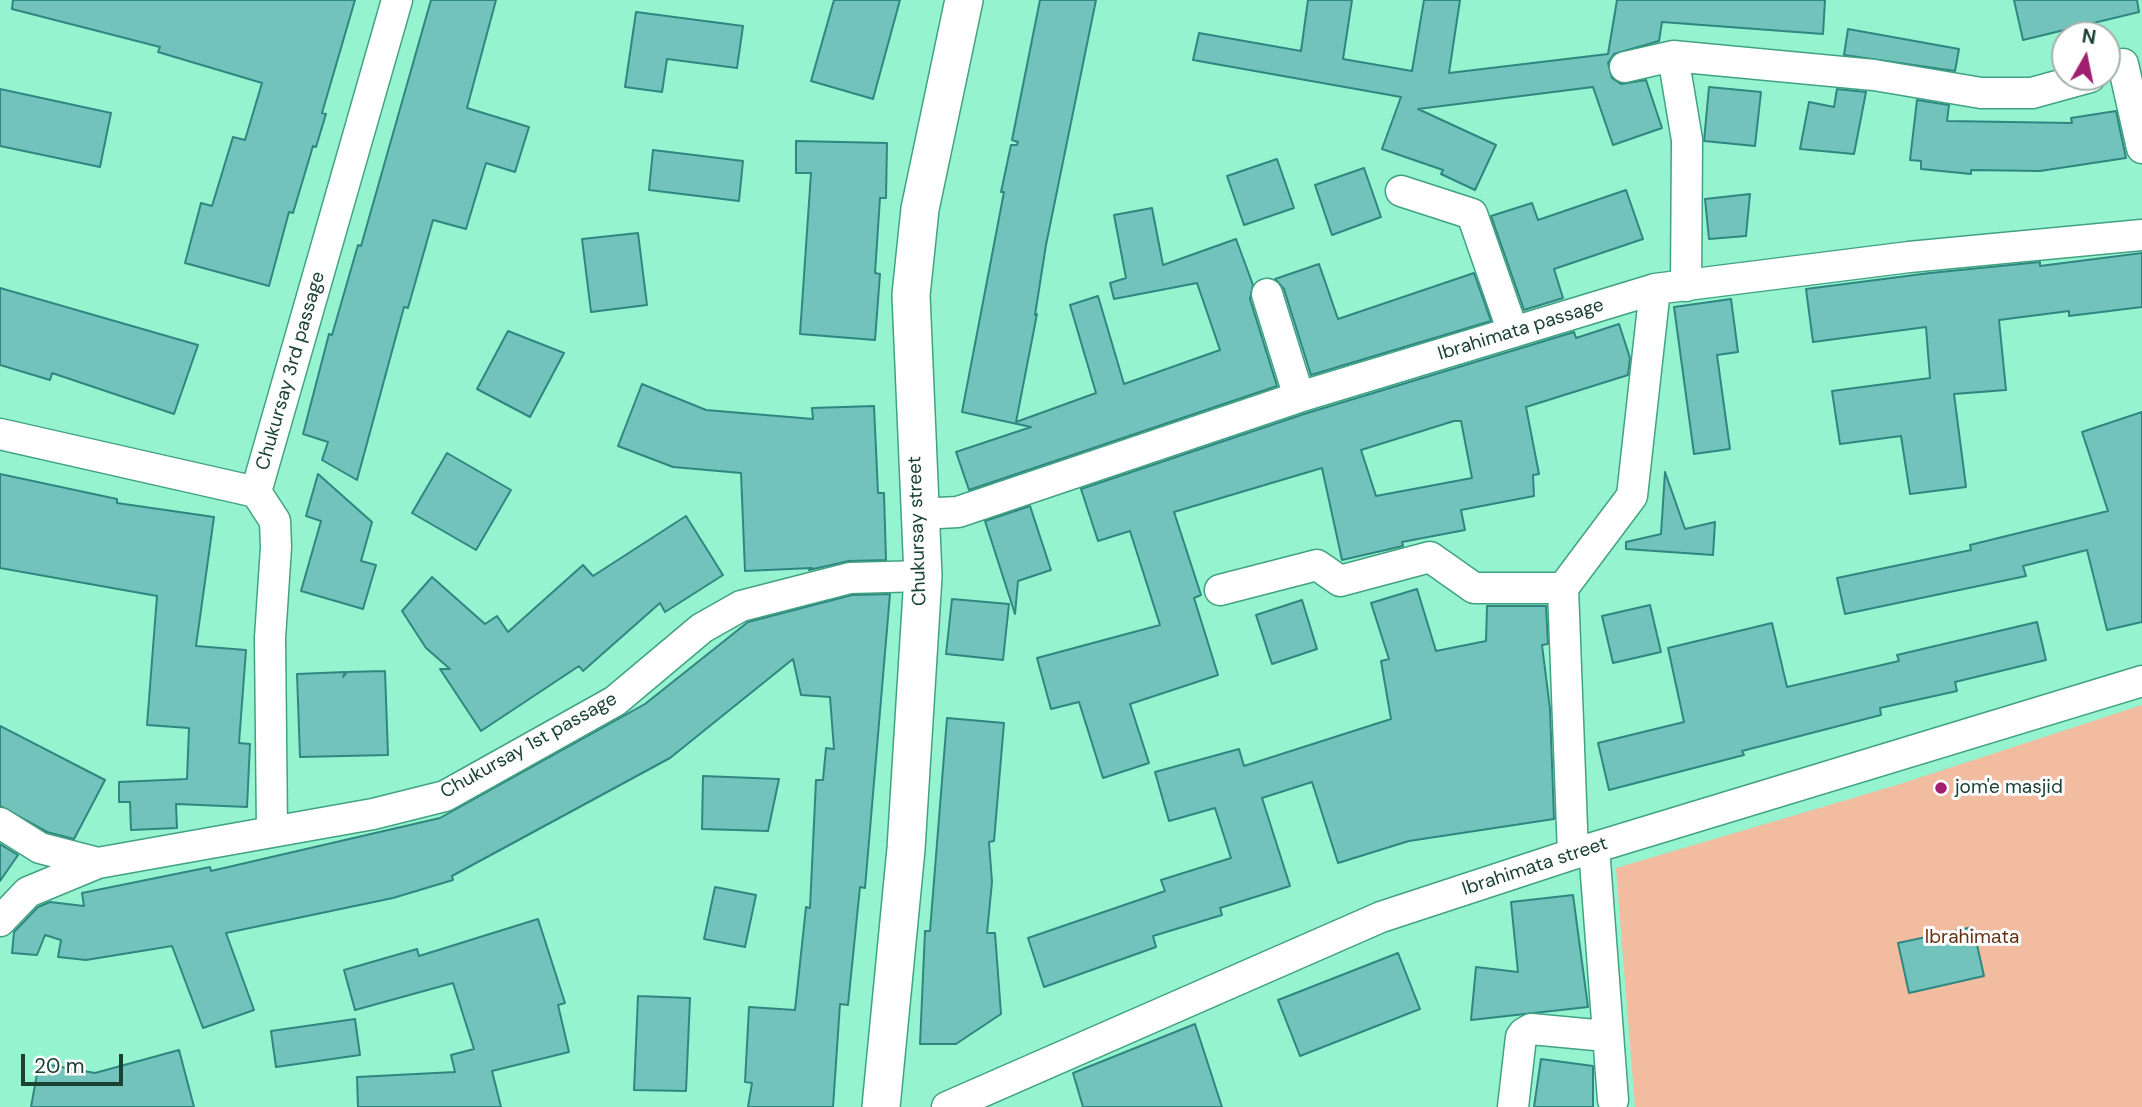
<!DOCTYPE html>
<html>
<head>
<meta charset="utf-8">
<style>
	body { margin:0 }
	#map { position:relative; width:2142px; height:1107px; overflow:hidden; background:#95f3d0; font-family:"DM Sans",sans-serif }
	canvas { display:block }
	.north { position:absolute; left:2051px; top:21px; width:70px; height:70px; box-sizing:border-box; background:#fefefe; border:2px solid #a2b2ad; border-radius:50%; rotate:9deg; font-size:19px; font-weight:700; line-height:28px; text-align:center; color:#194134 }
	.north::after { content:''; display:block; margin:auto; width:24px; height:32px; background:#a11f70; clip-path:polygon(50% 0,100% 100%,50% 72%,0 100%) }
	.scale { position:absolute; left:21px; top:1054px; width:102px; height:32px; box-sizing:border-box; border:4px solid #194134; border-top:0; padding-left:9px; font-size:21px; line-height:24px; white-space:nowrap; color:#194134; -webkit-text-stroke:5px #fefefe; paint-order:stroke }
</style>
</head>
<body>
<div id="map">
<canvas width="2142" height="1107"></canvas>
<div class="north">N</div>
<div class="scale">20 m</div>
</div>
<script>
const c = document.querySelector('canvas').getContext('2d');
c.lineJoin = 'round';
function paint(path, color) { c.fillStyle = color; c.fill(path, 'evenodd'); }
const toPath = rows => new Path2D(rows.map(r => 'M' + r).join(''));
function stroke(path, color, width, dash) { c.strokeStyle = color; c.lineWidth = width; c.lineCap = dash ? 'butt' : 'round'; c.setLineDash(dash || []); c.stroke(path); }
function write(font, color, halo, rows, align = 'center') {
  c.font = font + ' "DM Sans",sans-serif'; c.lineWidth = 6; c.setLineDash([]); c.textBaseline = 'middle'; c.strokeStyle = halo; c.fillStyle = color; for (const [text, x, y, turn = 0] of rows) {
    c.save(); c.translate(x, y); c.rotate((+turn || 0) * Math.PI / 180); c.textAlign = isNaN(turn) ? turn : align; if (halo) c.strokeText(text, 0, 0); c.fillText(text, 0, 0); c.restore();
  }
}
paint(toPath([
	[2142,705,2142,1107,1635,1107,1616,868,1897,785]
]), '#f2bca1');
const building = toPath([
	[13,0,355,0,322,113,326,114,316,147,313,146,293,213,289,212,269,286,185,263,201,203,212,206,233,137,245,140,262,83,158,52,160,47,12,9,13,0],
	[431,0,496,0,467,108,529,127,515,172,486,163,466,229,433,220,408,308,404,307,357,480,322,460,328,442,303,434,329,334,332,335,358,245,361,246,431,0],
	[834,0,900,0,873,99,811,81,834,0],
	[1040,0,1096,0,1046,245,1035,315,1037,314,1016,422,1096,393,1070,305,1098,296,1124,384,1220,350,1197,283,1114,299,1110,283,1126,278,1114,215,1152,208,1163,265,1236,239,1253,285,1250,299,1277,386,969,490,956,452,1031,427,962,412,1004,192,1001,192,1011,145,1017,145,1018,142,1012,140,1040,0],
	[1308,0,1352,0,1343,59,1412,71,1424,0,1460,0,1449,73,1608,54,1617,0,1825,0,1823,34,1662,22,1659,41,1614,54,1608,63,1612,78,1621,84,1646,80,1662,128,1613,145,1593,87,1418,109,1496,145,1475,190,1441,174,1443,170,1382,149,1401,97,1193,60,1199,33,1301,51,1308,0],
	[2014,0,2137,0,2139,12,2023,40,2014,0],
	[636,12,743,26,737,68,667,59,662,92,625,87,636,12],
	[1848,29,1959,49,1955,71,1844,55,1848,29],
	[1709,87,1761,92,1755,146,1704,141,1709,87],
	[0,89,111,113,100,167,0,146,0,89],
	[1837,89,1866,92,1854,154,1800,149,1809,102,1834,107,1837,89],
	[1917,100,1949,105,1947,121,2072,123,2071,118,2116,111,2126,158,2040,171,1971,170,1971,174,1921,169,1921,161,1910,160,1917,100],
	[796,141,887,143,886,198,880,198,875,273,880,274,875,340,800,334,811,173,796,173,796,141],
	[653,150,743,161,739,201,649,190,653,150],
	[1277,159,1294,208,1244,225,1227,176,1277,159],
	[1364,168,1381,217,1332,235,1315,185,1364,168],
	[1626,190,1643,239,1554,269,1563,298,1524,310,1491,216,1532,203,1538,220,1626,190],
	[1750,194,1746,236,1709,239,1705,199,1750,194],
	[638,233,647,305,591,312,582,239,638,233],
	[2142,253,2142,307,2069,316,2069,311,1999,320,2006,390,1954,394,1966,487,1910,494,1901,436,1840,444,1832,391,1930,378,1926,327,1813,342,1806,289,1930,273,2040,262,2040,266,2142,253],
	[1319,264,1338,319,1474,273,1491,321,1311,375,1284,289,1275,279,1319,264],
	[0,288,198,345,174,414,52,373,50,380,0,365,0,288],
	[1731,299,1738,352,1717,355,1730,449,1694,454,1674,307,1731,299],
	[1619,324,1630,358,1628,375,1526,407,1539,474,1533,475,1534,496,1461,510,1465,530,1402,542,1403,546,1342,560,1322,468,1174,512,1201,595,1194,598,1218,675,1130,704,1149,763,1103,778,1079,702,1051,709,1037,658,1160,625,1130,531,1098,541,1081,489,1304,414,1574,332,1576,338,1619,324],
	[1454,421,1461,421,1472,478,1376,496,1361,450,1454,421],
	[508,331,564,353,530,417,477,389,508,331],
	[642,384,706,410,813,419,812,408,874,406,878,493,884,493,886,560,849,561,809,570,812,568,745,571,741,473,673,467,618,446,642,384],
	[2142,412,2142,622,2107,630,2087,550,2023,566,2026,576,1845,614,1837,578,1971,550,1970,545,2108,511,2082,432,2142,412],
	[447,453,511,490,476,550,412,513,447,453],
	[1665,472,1685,529,1715,522,1713,555,1626,549,1626,542,1661,534,1665,472],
	[0,474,117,499,117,503,214,517,196,646,246,650,239,743,250,744,247,807,176,804,177,828,131,830,130,802,119,802,119,782,187,779,189,728,147,725,157,596,0,568,0,474],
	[318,474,372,522,361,561,376,565,363,609,301,591,321,521,306,516,318,474],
	[1030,506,1051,570,1018,581,1015,614,985,521,1030,506],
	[686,516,723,575,665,612,660,603,583,671,579,666,481,731,440,669,450,669,426,648,402,611,432,577,485,624,497,616,508,632,583,565,593,576,686,516],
	[1417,589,1436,651,1486,641,1487,606,1546,606,1548,644,1542,645,1550,709,1554,819,1409,841,1338,863,1312,782,1262,798,1290,886,1220,908,1222,915,1153,936,1156,947,1044,987,1028,938,1165,891,1161,880,1231,858,1215,808,1169,821,1155,772,1239,749,1244,766,1391,719,1381,661,1389,659,1371,603,1417,589],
	[890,594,865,888,860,887,848,1005,840,1004,833,1107,748,1107,752,1083,745,1082,749,1007,795,1010,806,907,810,908,816,780,823,780,826,748,834,749,830,697,801,695,793,659,670,758,452,876,453,880,393,898,226,933,254,1010,203,1028,172,946,86,960,58,957,61,940,45,935,37,955,12,953,14,932,38,907,50,902,84,906,82,893,210,867,211,871,440,818,645,704,748,622,852,595,890,594],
	[952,599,1009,604,1003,660,946,654,952,599],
	[1302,600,1317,649,1272,664,1256,615,1302,600],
	[1650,605,1661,652,1613,663,1602,616,1650,605],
	[2037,622,2046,660,1955,682,1957,691,1880,708,1881,715,1742,751,1744,755,1609,790,1598,743,1684,722,1668,648,1772,623,1787,687,1899,661,1897,655,2037,622],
	[385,671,388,755,300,757,297,674,345,672,343,677,347,672,385,671],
	[947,718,1004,723,994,841,989,842,992,882,987,933,995,933,1001,1014,956,1044,920,1044,925,931,930,931,947,718],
	[0,726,105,780,74,839,47,832,0,806,0,726],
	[703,776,779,779,768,831,702,829,703,776],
	[0,844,18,855,0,881,0,844],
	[715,887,756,895,745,947,704,939,715,887],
	[1573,895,1588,1007,1471,1020,1476,967,1518,972,1511,902,1573,895],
	[538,919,565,1003,558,1005,569,1052,492,1071,501,1107,358,1107,357,1077,455,1072,451,1055,474,1049,453,983,355,1010,344,970,417,949,419,956,538,919],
	[1973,927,1984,976,1909,993,1898,943,1973,927],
	[1398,953,1420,1009,1300,1056,1278,1000,1398,953],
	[638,996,690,998,686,1091,634,1090,638,996],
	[355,1019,360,1055,276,1067,271,1031,355,1019],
	[1195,1024,1222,1107,1083,1107,1073,1073,1195,1024],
	[179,1050,194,1107,31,1107,39,1063,95,1073,179,1050],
	[1541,1059,1593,1066,1593,1107,1534,1107,1541,1059]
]);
paint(building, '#71c3bc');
stroke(building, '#2f8780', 2);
const minor = toPath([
	[1673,56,1687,140,1686,286],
	[2123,64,2142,148],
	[1625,67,1673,56,1874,75,1981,93,2032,93,2090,77],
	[1401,191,1472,214,1513,332],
	[1267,294,1299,397],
	[0,434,256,492],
	[919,514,958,512,1299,397,1655,289,1909,257,2142,235],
	[1220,590,1317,565,1340,581,1430,557,1474,588,1563,588],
	[0,823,40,848,98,863],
	[272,830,270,638,276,547,275,521,256,492,397,0],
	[1594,848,1613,1100],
	[1573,854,1563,588,1632,496,1655,289],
	[0,921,28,892,98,863,373,814,445,796,615,701,702,628,741,606,850,578,923,576],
	[947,1107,1381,917,1573,854,2142,681],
	[1513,1107,1521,1037,1524,1033,1531,1029,1606,1036]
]);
const tertiary = toPath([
	[881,1107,906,849,923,576,911,295,920,209,964,0]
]);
stroke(minor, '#41a282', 33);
stroke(tertiary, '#41a282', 40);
stroke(minor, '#fff', 30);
stroke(tertiary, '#fff', 37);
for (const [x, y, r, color] of [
	[1941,788,7,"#a11f70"]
]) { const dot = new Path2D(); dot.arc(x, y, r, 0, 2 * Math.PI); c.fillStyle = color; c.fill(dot); stroke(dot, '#fefefe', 2.5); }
write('19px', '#194134', '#fefefe', [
	["Ibrahimаta passage",1521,330,-17],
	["Chukursay 3rd passage",291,371,-74],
	["Chukursay street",918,531,-92],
	["Chukursay 1st passage",529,746,-29],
	["Ibrahimаta street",1535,867,-18]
]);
write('19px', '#194134', '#fefefe', [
	["jom'e masjid",1955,788]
], 'left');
write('19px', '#663010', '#fefefe', [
	["Ibrahimаta",1972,938]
]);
</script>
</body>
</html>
